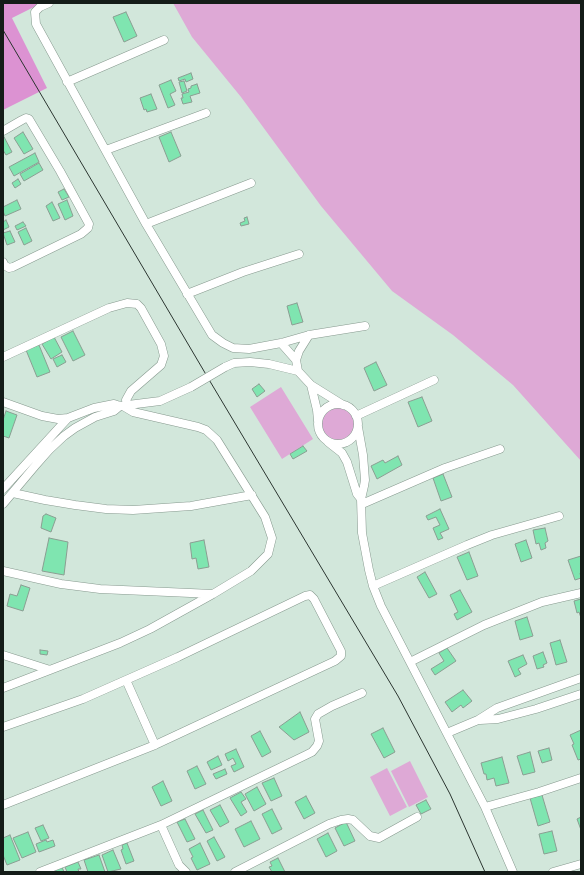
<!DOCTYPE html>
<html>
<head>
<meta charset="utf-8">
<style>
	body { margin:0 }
	#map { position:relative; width:584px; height:875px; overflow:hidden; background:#d2e7db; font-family:Barlow,sans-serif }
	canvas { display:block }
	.frame { position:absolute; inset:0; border:4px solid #141c18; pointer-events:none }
</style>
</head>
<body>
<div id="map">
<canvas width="584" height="875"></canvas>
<div class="frame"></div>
</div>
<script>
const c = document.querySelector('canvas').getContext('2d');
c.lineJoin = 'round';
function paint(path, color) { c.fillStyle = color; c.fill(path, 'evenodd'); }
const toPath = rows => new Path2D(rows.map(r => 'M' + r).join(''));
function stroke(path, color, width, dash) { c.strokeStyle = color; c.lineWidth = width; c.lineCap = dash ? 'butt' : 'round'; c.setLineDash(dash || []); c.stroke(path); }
paint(toPath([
	[173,3,581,3,581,461,513,385,453,335,392,291,321,206,241,97,192,37],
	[281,387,313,439,282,459,250,407],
	'322 424a16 16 0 1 1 32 0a16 16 0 1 1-32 0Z',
	[410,761,428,797,409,807,391,771],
	[387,768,407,807,390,816,370,777]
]), '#dea9d6');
paint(toPath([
	[3,3,42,3,12,18,47,88,3,110]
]), '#dc92d2');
const building = toPath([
	[126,12,137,36,124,42,113,17,126,12],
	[191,73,193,79,186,82,185,79,179,81,178,78,191,73],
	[171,80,176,91,170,94,175,105,168,108,159,85,171,80],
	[184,81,187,91,182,93,179,82,184,81],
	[197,84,200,93,190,96,192,102,183,104,181,98,183,98,182,94,189,92,188,89,191,88,191,86,197,84],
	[151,94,157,109,147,112,146,109,144,110,140,98,151,94],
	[23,132,33,149,24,154,14,138,23,132],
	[171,132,181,156,169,162,159,137,171,132],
	[3,135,12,152,6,155,3,150,3,135],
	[35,153,39,162,14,176,9,167,35,153],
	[39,163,43,170,24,181,20,174,39,163],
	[18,179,21,184,15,188,12,183,18,179],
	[64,189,69,197,62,200,58,192,64,189],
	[17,200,21,209,5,216,3,211,3,207,17,200],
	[67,200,73,216,65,220,58,204,67,200],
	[52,202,60,218,53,221,46,206,52,202],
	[247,217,249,224,241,226,240,223,245,221,244,218,247,217],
	[6,220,9,227,3,230,3,222,6,220],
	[23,222,26,226,17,230,15,226,23,222],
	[26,228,32,241,24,245,18,232,26,228],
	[10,231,15,242,7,245,3,233,10,231],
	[297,303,303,322,292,325,287,306,297,303],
	[73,331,85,355,73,361,61,337,73,331],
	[54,337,62,352,51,359,42,344,54,337],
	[39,345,50,372,37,377,26,350,39,345],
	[62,355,66,362,57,367,53,359,62,355],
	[376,362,387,385,374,391,364,368,376,362],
	[259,384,265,391,257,397,252,389,259,384],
	[422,397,432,421,418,427,408,402,422,397],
	[6,411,17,415,9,438,3,436,3,420,6,411],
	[303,446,307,451,293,459,290,454,303,446],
	[398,456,402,465,377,479,371,466,383,460,385,463,398,456],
	[443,474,452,497,441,501,433,478,443,474],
	[440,509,449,529,440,533,443,538,438,540,433,528,440,525,436,517,428,520,426,516,440,509],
	[46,514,56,518,51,532,41,528,43,516,46,514],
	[545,528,548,541,545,543,546,548,541,550,539,543,536,544,533,530,545,528],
	[49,538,68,542,64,575,42,571,49,538],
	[204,540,209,567,198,569,196,558,192,559,190,543,204,540],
	[526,540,532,558,521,562,515,544,526,540],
	[469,552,478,576,467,580,457,557,469,552],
	[581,556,581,573,580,573,581,578,575,580,568,560,581,556],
	[425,572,437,594,429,598,417,577,425,572],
	[21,585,30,588,23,611,7,606,10,594,17,596,21,585],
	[460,590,472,612,457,620,454,614,458,612,450,595,460,590],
	[581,599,581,618,579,612,577,613,574,601,581,599],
	[527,617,533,636,520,640,515,621,527,617],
	[560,640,567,662,556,665,550,643,560,640],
	[447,648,456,661,435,675,431,669,444,661,439,653,447,648],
	[40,650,48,651,47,655,40,654,40,650],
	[543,652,547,663,543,665,544,667,537,669,533,656,543,652],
	[523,655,527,664,518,669,521,674,515,677,508,661,523,655],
	[463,690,472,701,463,708,461,705,452,712,445,702,463,690],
	[300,712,309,732,294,740,279,727,300,712],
	[383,728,395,752,384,758,371,734,383,728],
	[581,730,581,759,578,760,572,745,574,744,570,735,581,730],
	[260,731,271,752,262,757,251,736,260,731],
	[549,748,552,760,542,763,538,751,549,748],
	[236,749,244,767,234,772,231,766,236,764,233,758,228,761,225,754,236,749],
	[530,752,535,772,523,775,517,756,530,752],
	[218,756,222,765,211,770,207,762,218,756],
	[502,757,509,783,496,786,494,778,487,780,486,774,484,774,481,763,502,757],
	[197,766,206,784,195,789,187,771,197,766],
	[225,769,227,774,216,779,213,774,225,769],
	[274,778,282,796,271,801,262,783,274,778],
	[163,781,172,801,161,806,152,787,163,781],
	[257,787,266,804,254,811,245,794,257,787],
	[241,792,246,799,241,802,247,812,241,816,230,798,241,792],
	[542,795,550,822,538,826,530,798,542,795],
	[306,796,315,813,304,819,295,802,306,796],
	[426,800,431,809,421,814,416,805,426,800],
	[220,805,229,822,220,827,210,810,220,805],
	[272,809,282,829,272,834,262,814,272,809],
	[203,810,213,830,206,833,195,814,203,810],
	[581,817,581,830,577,819,581,817],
	[185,819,195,839,187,842,177,822,185,819],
	[251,821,260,839,244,847,235,829,251,821],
	[346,822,355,841,344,846,335,828,346,822],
	[43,825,49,838,41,841,35,828,43,825],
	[552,831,557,851,544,854,539,834,552,831],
	[28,832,36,852,22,858,13,838,28,832],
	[328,833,337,851,326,857,317,839,328,833],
	[10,835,20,860,7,865,3,855,3,838,10,835],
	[214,837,225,857,217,861,207,841,214,837],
	[46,840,47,842,53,840,55,846,39,852,36,844,46,840],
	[127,843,134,861,126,864,121,850,123,849,122,845,127,843],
	[200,843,210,864,197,870,191,858,193,857,189,849,200,843],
	[113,850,121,869,108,872,102,855,113,850],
	[99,855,105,872,88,872,84,860,99,855],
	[278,858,285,872,272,872,269,867,272,866,270,862,278,858],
	[78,862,81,869,78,869,79,872,67,872,65,867,78,862],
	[62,867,64,872,56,872,55,870,62,867]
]);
paint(building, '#7fe5b0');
stroke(building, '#8a9e92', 1);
const street = toPath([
	[49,3,40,7,35,12,36,24,146,224,212,335,223,343,233,348,249,349,281,343,309,335,365,326],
	[67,82,164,40],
	[3,131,22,120,26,118,29,119,60,171,89,224,88,228,81,234,13,267,9,268,4,265,3,262],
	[106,150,206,113],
	[146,224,251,183],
	[187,294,243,272,299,254],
	[309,335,299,351,296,360,298,371,311,385,343,405],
	[281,343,296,360],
	[3,357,109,308,127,303,137,304,141,308,161,344,164,356,161,365,131,391,126,400,127,405],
	[225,367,234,363,250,362,269,364,298,371],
	[311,385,317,410,318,421],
	[3,402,42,416,58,419,68,418,94,408,114,404,120,406,160,401,191,387],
	'318 424a20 20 0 1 1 40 0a20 20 0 1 1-40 0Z',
	[356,416,434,380],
	[358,427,363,455,365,480,364,486,361,499],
	[328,442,342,453,347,462,357,494,361,499,362,533,369,570,373,586,381,606,485,807,513,872],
	[3,489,68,418],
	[13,493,45,500,75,505,106,509,133,510,191,506,252,495],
	[3,504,35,466,49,450,64,436,75,428,95,417,114,411,120,406],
	[362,504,445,468,500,449],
	[3,571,61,584,100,589,213,594],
	[373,586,467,545,492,535,559,516],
	[3,655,50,670],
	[410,662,484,625,542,602,581,593],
	[126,680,155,745],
	[3,688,120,643,150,629,213,594,251,571,268,554,272,538,265,517,217,440,206,430,198,427,133,412,123,406],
	[480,720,498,719,536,709,581,694],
	[3,727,83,699,178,657,305,596,310,595,314,599,341,651,341,656,335,661,155,745,3,805],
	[447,733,478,720,497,708,581,678],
	[485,807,539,792,581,778],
	[161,825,179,865,186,872],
	[40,872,161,825,306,755,312,752,317,746,319,741,315,719,318,714,332,706,362,693],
	[235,872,329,824,341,820,348,819,353,820,370,836,379,838,417,817],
	[553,872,581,864]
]);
stroke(street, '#86998e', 9);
stroke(street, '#fff', 8);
stroke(toPath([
	[3,30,211,383,398,696,450,794,485,872]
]), '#2b3530', 1);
const streetBridge = toPath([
	[191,387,225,367]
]);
stroke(streetBridge, '#86998e', 9, []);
stroke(streetBridge, '#fff', 8);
</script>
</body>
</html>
